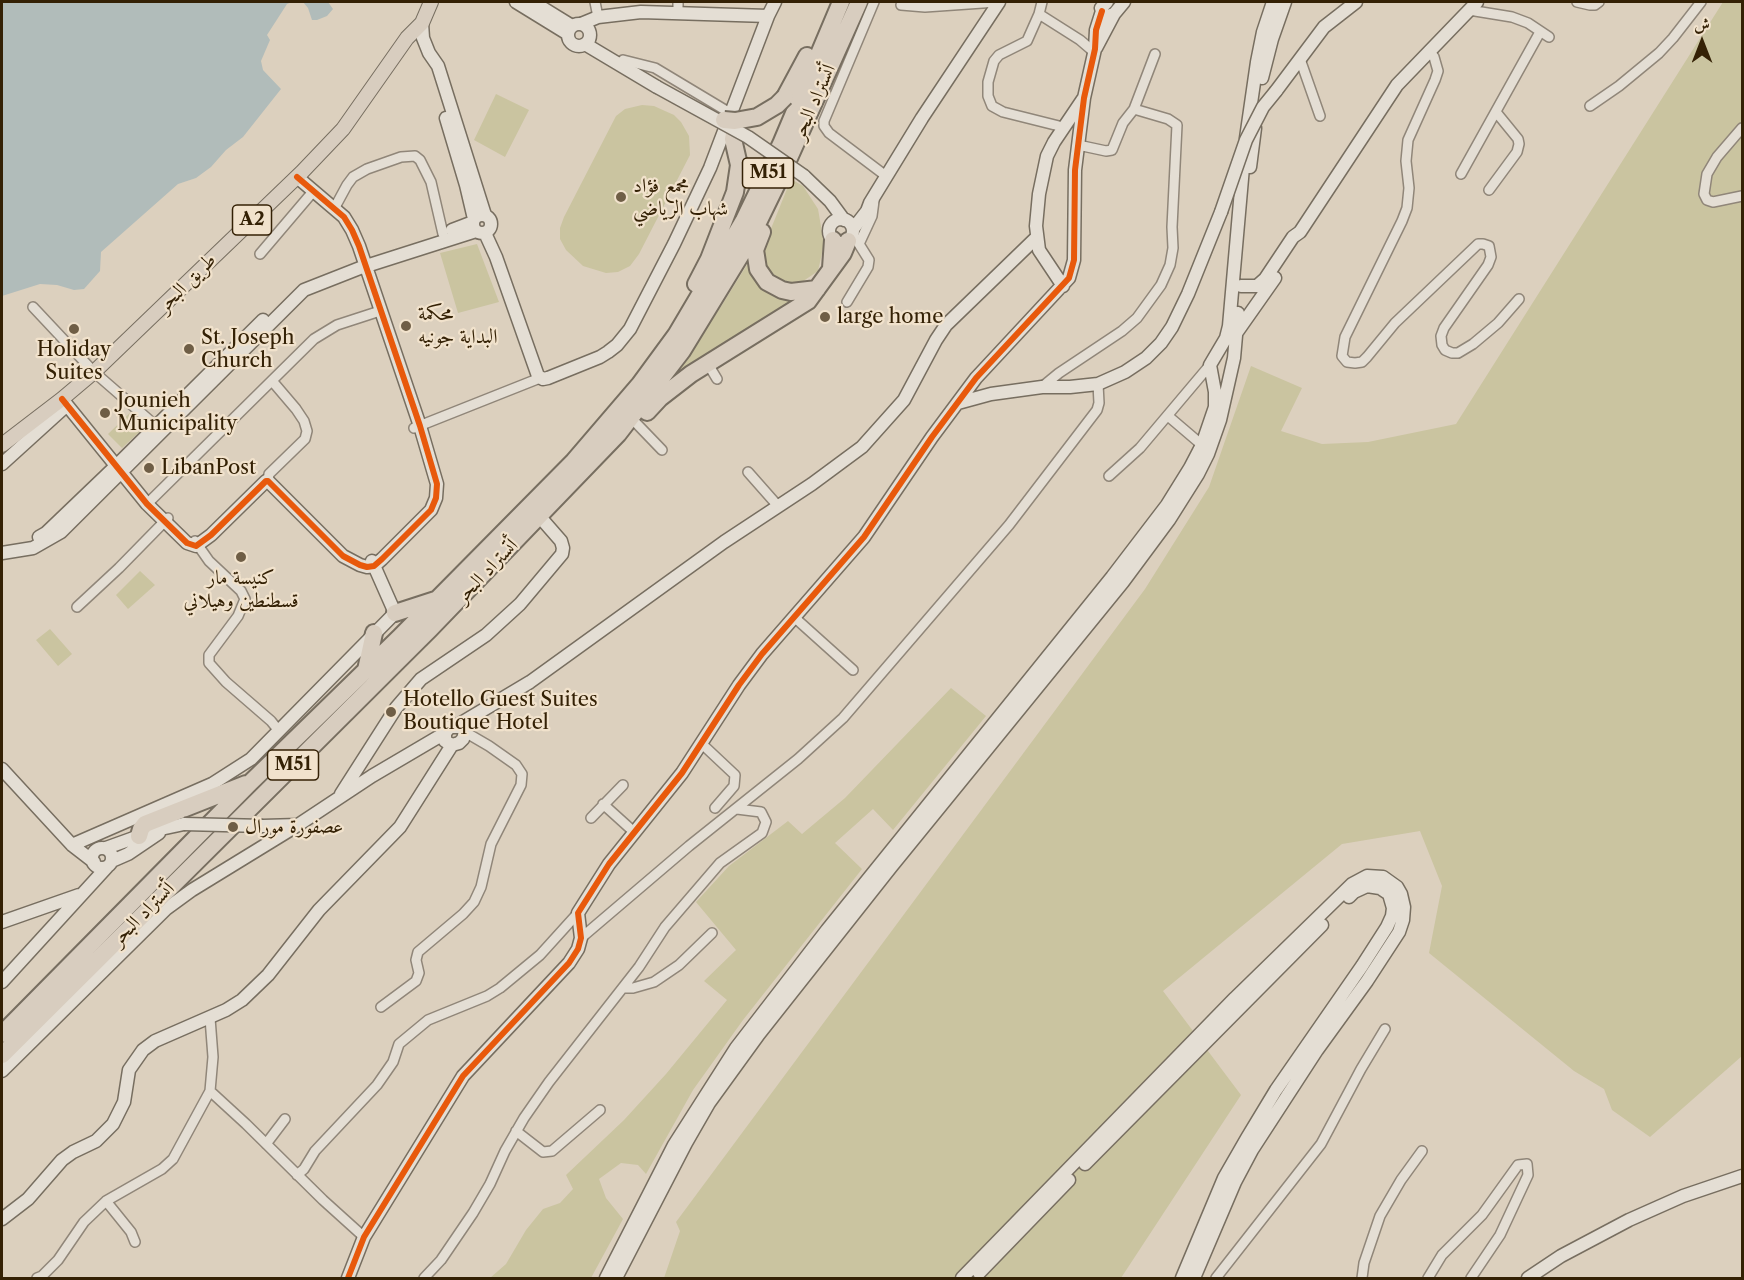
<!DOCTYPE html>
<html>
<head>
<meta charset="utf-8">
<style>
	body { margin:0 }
	#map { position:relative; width:1744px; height:1280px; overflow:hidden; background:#dcd0be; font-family:"Libre Caslon Text",Amiri,serif }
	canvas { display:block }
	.frame { position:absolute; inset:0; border:3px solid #342105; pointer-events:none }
	.north { position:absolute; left:1672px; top:12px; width:60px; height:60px; -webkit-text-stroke:4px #f1e2cc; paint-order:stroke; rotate:0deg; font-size:16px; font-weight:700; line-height:24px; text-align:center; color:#342105 }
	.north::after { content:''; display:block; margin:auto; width:21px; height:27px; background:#342105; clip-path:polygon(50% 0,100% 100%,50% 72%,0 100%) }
</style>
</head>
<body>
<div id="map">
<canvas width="1744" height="1280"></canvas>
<div class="frame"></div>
<div class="north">ش</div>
</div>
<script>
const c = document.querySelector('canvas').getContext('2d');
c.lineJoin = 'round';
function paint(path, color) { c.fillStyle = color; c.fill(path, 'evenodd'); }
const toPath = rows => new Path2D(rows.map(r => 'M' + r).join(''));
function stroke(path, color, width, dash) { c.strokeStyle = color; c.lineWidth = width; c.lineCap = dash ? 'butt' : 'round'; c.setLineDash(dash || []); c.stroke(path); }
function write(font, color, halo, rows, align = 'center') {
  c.font = font + ' "Libre Caslon Text",Amiri,serif'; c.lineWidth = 4.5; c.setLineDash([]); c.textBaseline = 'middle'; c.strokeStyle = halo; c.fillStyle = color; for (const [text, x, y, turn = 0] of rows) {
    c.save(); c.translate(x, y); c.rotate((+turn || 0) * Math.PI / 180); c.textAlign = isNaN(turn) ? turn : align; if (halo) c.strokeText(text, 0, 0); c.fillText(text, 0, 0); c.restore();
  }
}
paint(toPath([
	[1723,2,1742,2,1742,1056,1650,1137,1612,1110,1604,1089,1574,1071,1429,953,1442,886,1420,831,1342,844,1163,991,1241,1095,1121,1278,664,1278,680,1231,676,1222,1145,589,1209,487,1251,366,1302,388,1281,431,1322,444,1368,442,1456,424],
	[496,94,529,110,505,157,474,140],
	[642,105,654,106,665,111,674,115,681,122,689,136,690,155,639,254,630,266,618,272,606,273,583,266,566,250,560,239,560,228,564,217,616,116,625,109],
	[791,179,803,186,818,209,824,244,818,271,799,284,786,284,775,279,767,272,762,251],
	[477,244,499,302,458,313,440,253],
	[748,263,754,279,763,289,773,296,784,299,794,298,797,301,726,342,672,378,722,305],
	[135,408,149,423,122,448,108,434],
	[140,571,155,585,128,609,116,595],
	[50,629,72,654,58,666,36,640],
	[951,688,986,716,893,830,873,809,835,843,862,869,743,1020,693,1090,646,1174,638,1165,621,1163,599,1179,606,1198,623,1219,591,1278,490,1278,506,1264,526,1230,543,1209,560,1203,573,1189,566,1175,624,1120,666,1074,727,1000,704,981,736,950,696,902,729,866,788,821,802,834,845,798]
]), '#cac4a0');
paint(toPath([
	[2,2,292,2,287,4,267,35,270,40,261,61,263,70,281,89,243,137,226,150,211,167,196,178,178,184,101,252,100,271,84,289,74,290,57,285,40,284,2,296],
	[303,2,328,2,333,9,327,16,317,20,312,20,308,8]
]), '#b1bcba');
const street = toPath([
	[595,2,598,17],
	[874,2,824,121,824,126,829,133,886,176],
	[1577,2,1590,5,1595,5,1599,2],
	[901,5,925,7,997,2],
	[1469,10,1512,17,1528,23,1549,37],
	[678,12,678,2],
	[1039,14,1042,2],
	[1429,51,1434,57,1438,71,1435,80,1408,140,1406,161,1409,188,1407,208,1402,221,1345,337,1342,356,1347,362,1355,363,1362,362,1367,357,1395,323,1478,244,1483,244,1489,246,1491,257,1488,265,1444,328,1441,336,1442,345,1445,350,1452,353,1458,353,1473,344,1498,323,1519,299],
	[1300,59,1320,116],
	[623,60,655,68,730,113],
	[1590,106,1619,86,1659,53,1673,38,1701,2],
	[1063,127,1003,112,992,106,988,96,988,82,994,61,999,55,1027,41,1039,14,1080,40,1094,52],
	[1742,128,1717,157,1707,174,1704,194,1707,200,1713,202,1742,196],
	[1078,145,1106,151,1112,150,1123,123,1134,109,1155,54],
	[1461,174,1540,32],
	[1489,190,1517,152,1519,144,1518,139,1496,112],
	[334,209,347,185,353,177,367,169,401,157,415,156,420,160,431,182,443,234],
	[260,254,311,194],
	[847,302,868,267,869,260,859,244,872,216,874,201],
	[33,307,94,372,156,426],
	[708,364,717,379],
	[1042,387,1059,373,1122,331,1137,318,1161,285,1170,265,1173,248,1172,227,1177,125,1168,119,1134,109],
	[1168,416,1202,445],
	[636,423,662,450],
	[414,428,540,378],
	[748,472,778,506],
	[1109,476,1140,448,1210,365],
	[268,481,269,474,305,439,307,431,304,421,296,409,273,382],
	[147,504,314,339,337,325,380,311],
	[195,541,209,561,241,591,245,599,238,616,209,655,209,663,226,682,271,721,279,731],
	[77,607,119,568,168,518],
	[794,617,853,670],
	[702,744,735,775,734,786,715,808],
	[603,804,634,832],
	[591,818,623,785],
	[581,938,689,846,798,759,843,718,1009,525,1097,410,1099,403,1098,384],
	[623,988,633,988,654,982,679,965,712,933],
	[381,1007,416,981,419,973,416,960,418,952,463,914,474,902,481,887,491,844,521,785,522,774,516,765,489,746,465,732],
	[210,1091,246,1124,323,1200,364,1237],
	[516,1131,543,1152,552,1151,600,1110],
	[266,1144,285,1119],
	[297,1175,304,1169,315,1151,377,1085,393,1062,399,1044,428,1020,487,996,500,988,540,955,578,913],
	[106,1201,131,1232,135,1242],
	[37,1278,42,1276,58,1260,84,1222,106,1201,162,1169,173,1159,210,1091,213,1057,210,1018],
	[424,1278,441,1260,473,1213,490,1184,505,1151,524,1118,549,1082,639,967,665,927,720,863,762,833,766,822,761,812,737,809],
	[1216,1278,1321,1144,1361,1069,1385,1029],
	[1362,1278,1364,1263,1380,1216,1401,1180,1422,1151],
	[1428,1278,1442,1255,1482,1215,1518,1165,1527,1164,1528,1175,1500,1235,1471,1278]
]);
const secondary = toPath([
	[516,2,568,34],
	[533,2,572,26],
	[1107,2,1101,8,1103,14,1108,16,1114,14,1124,2],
	[422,23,423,38,429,53,438,66,485,215],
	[581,24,598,17,641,12,768,16,775,2],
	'568 35a11 11 0 1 1 22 0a11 11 0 1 1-22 0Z',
	[585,44,657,87],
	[1096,48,1114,14],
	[1262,78,1272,39,1285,2],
	[1276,91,1324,27,1356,2],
	[446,118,466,185,474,219],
	[1246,138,1257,62,1263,32,1273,2],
	[1250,167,1255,128],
	[804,176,830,201,844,220],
	'473 224a9 9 0 1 1 18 0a9 9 0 1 1-18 0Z',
	'829 231a12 12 0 1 1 24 0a12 12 0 1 1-24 0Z',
	[853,229,867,211,870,203,922,118,999,2],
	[452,230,473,222],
	[485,233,496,257,538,376,543,379,548,378,600,357,608,352,617,345,630,329,674,244,710,168,768,16],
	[1063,286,1039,250,1036,226,1039,194,1047,156,1054,142,1083,99],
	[1241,286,1257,286,1265,279,1293,237,1300,232,1397,85,1477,2],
	[1237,332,1275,278],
	[62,399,147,504,187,543,196,546,211,535,266,481,268,481,343,556,360,565,367,567,374,566,382,559,431,510,436,498,437,484,420,426,359,246,352,230,344,217,297,177],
	[958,403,991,394,1042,387,1070,387,1098,384,1125,372,1146,358,1161,343,1172,327,1188,294,1221,212],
	[2,464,67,405],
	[39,537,46,533,117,465,263,320],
	[2,553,33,548,61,532,304,290,360,268,476,231],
	[458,725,530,682,724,542,812,484,862,447,904,400,936,340,946,325,1036,238],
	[2,769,72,845,94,862],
	[341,794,396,708,421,679,486,635,520,604,562,554,563,548,561,541,540,517],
	[263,826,298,825],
	[72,845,212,784,251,759,395,613,372,561],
	[106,848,156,830,184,824],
	'92 858a10 10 0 1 1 20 0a10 10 0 1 1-20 0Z',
	[112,861,128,854,159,833],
	[2,922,79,895],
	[2,982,107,867],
	[2,1071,166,909,192,890,298,825,372,776,445,733],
	[1085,1164,1322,925],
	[2,1219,28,1199,62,1160,73,1152,96,1141,113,1124,124,1102,129,1070,143,1050,155,1041,226,1010,242,1000,268,975,319,910,400,827,452,745,459,743,463,739,465,732,462,727,450,727,445,733,445,741,452,745],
	[979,1273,1069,1180],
	[348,1278,364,1237,463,1076,569,963,578,949,581,938,578,913,609,864,682,773,739,685,762,654,864,537,932,437,976,378,1069,278,1074,260,1075,170,1084,98,1095,49,1096,30,1102,11],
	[606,1278,674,1145,736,1048,827,930,1112,577,1167,505,1190,468,1202,445,1215,407,1215,392,1210,365,1226,338,1229,326,1244,156],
	[616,1278,686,1143,709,1103,759,1034,891,867,1123,582,1169,520,1198,474,1208,454,1220,420,1234,358,1238,313],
	[962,1278,1235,998,1352,884,1367,876,1383,877,1397,887,1401,894,1404,907,1403,920,1399,932,1367,981,1317,1050,1252,1150,1235,1182,1194,1278],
	[1182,1278,1224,1178,1247,1138,1276,1090,1362,966,1387,927,1392,916,1393,908,1389,894,1380,888,1367,886,1354,892,1349,897],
	[1528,1278,1561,1256,1629,1220,1683,1196,1742,1176]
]);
const primary = toPath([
	[2,445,62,399,94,372,302,172,343,129,407,38,422,23,431,2]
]);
const highway = toPath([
	[785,97,807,56],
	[762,232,755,250,756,256,758,269,767,282,782,290,791,292,817,289],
	[831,268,833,240],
	[696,284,709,259,735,192,739,165,733,139,735,129],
	[647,412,660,398,691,374,808,301,843,253,848,241],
	[395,613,435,600],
	[366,670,374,633],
	[139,836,141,829,145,824,246,784],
	[2,1034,250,783,400,637,574,461,640,384,676,335,744,220,781,144,841,2],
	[2,1055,430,629,618,434,682,351,748,243,785,167,859,2]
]);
stroke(street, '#908679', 12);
stroke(secondary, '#776e60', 15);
stroke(primary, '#776e60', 16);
stroke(highway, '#776e60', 20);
stroke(street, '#e4ded4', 9);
stroke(secondary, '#e4ded4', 12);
stroke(primary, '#d8cdbf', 14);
stroke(highway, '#d8cdbf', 16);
const secondaryBridge = toPath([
	[657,87,748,137,804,176],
	[1221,212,1246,140,1263,107,1276,91],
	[184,824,263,826]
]);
const highwayBridge = toPath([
	[724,120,735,121,757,117,777,105,785,97]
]);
stroke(secondaryBridge, '#776e60', 15, []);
stroke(highwayBridge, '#776e60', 20, []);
stroke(secondaryBridge, '#e4ded4', 12);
stroke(highwayBridge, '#d8cdbf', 16);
stroke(toPath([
	[62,399,147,504,187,543,196,546,211,535,266,481,268,481,343,556,360,565,367,567,374,566,382,559,431,510,436,498,437,484,420,426,359,246,352,230,344,217,297,177],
	[348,1278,364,1237,463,1076,569,963,578,949,581,938,578,913,609,864,682,773,739,685,762,654,864,537,932,437,976,378,1069,278,1074,260,1075,170,1084,98,1095,49,1096,30,1102,11]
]), '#e8590c', 6);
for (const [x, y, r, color] of [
	[621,197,6,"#6f5e46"],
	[825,317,6,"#6f5e46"],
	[406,326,6,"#6f5e46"],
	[74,329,6,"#6f5e46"],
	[189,349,6,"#6f5e46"],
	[105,413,6,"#6f5e46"],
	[149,468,6,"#6f5e46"],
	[241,557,6,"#6f5e46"],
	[391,712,6,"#6f5e46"],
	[233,827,6,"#6f5e46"]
]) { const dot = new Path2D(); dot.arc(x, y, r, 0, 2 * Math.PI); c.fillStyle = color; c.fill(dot); stroke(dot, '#f1e2cc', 2); }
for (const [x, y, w] of [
	[768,173,51],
	[252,220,39],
	[293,765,51]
]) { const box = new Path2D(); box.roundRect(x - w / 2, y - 15, w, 30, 4.5); c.fillStyle = '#f1e2cc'; c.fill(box); stroke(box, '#342105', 1.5); }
write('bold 18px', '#342105', null, [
	["M51",768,173],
	["A2",252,220],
	["M51",293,765]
]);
write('20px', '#342105', '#f1e2cc', [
	["أتستراد البحر",814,102,-66],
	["طريق البحر",187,283,-45],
	["أتستراد البحر",487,571,-46],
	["أتستراد البحر",143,914,-45]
]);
write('20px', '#342105', '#f1e2cc', [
	["مجمع فؤاد",633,186],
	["شهاب الرياضي",633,209],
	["محكمة",418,314],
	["البداية جونيه",418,337],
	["large home",837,317],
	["St. Joseph",201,338],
	["Church",201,361],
	["Holiday",74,350,"center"],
	["Suites",74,373,"center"],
	["Jounieh",117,401],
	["Municipality",117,424],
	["LibanPost",161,468],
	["كنيسة مار",241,578,"center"],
	["قسطنطين وهيلاني",241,601,"center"],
	["Hotello Guest Suites",403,700],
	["Boutique Hotel",403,723],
	["عصفورة مورال",245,827]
], 'left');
</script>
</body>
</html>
